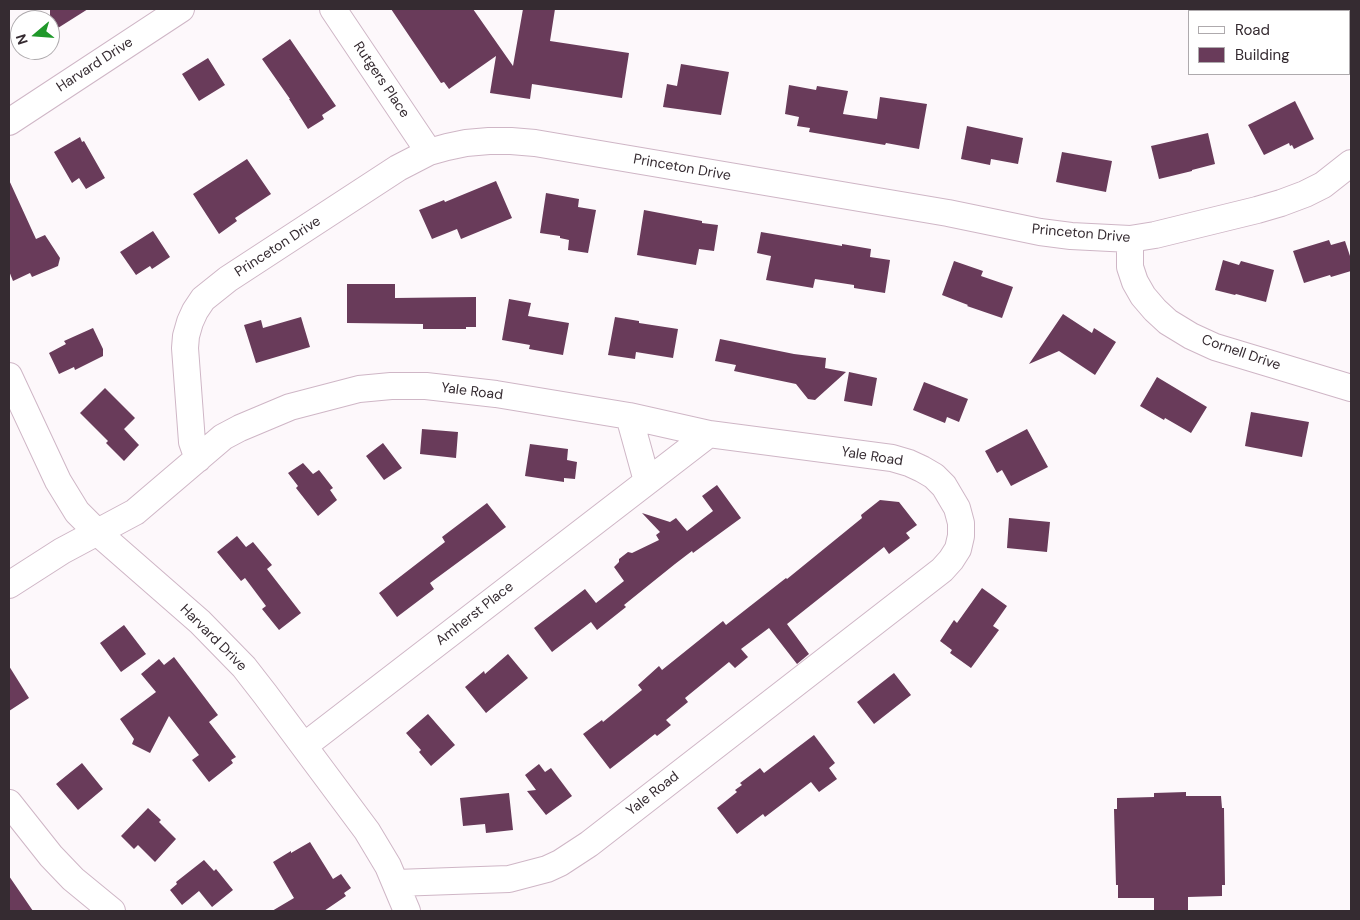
<!DOCTYPE html>
<html>
<head>
<meta charset="utf-8">
<style>
	body { margin:0 }
	#map { position:relative; width:1360px; height:920px; overflow:hidden; background:#fdf8fb; font-family:"DM Sans",sans-serif }
	canvas { display:block }
	.frame { position:absolute; inset:0; border:10px solid #352b31; pointer-events:none }
	.legend { position:absolute; left:1188px; top:10px; width:162px; height:65px; box-sizing:border-box; background:#fff; border:1px solid #aeaaad; margin:0; padding:6px 9px; list-style:none; font-size:15px; color:#352b31 }
	.legend li { display:flex; align-items:center; gap:10px; height:25px }
	.legend b { width:25px; border:1px solid #aeaaad }
	.north { position:absolute; left:10px; top:10px; width:50px; height:50px; box-sizing:border-box; background:#fff; border:1px solid #aeaaad; border-radius:50%; rotate:252deg; font-size:14px; font-weight:700; line-height:20px; text-align:center; color:#352b31 }
	.north::after { content:''; display:block; margin:auto; width:18px; height:22px; background:#1f982a; clip-path:polygon(50% 0,100% 100%,50% 72%,0 100%) }
</style>
</head>
<body>
<div id="map">
<canvas width="1360" height="920"></canvas>
<div class="frame"></div>
<ul class="legend">
<li><b style="height:6px;background:#fff"></b>Road</li>
<li><b style="height:14px;background:#693b5a"></b>Building</li>
</ul>
<div class="north">N</div>
</div>
<script>
const c = document.querySelector('canvas').getContext('2d');
c.lineJoin = 'round';
function paint(path, color) { c.fillStyle = color; c.fill(path, 'evenodd'); }
const toPath = rows => new Path2D(rows.map(r => 'M' + r).join(''));
function stroke(path, color, width, dash) { c.strokeStyle = color; c.lineWidth = width; c.lineCap = dash ? 'butt' : 'round'; c.setLineDash(dash || []); c.stroke(path); }
function write(font, color, halo, rows, align = 'center') {
  c.font = font + ' "DM Sans",sans-serif'; c.lineWidth = 5; c.setLineDash([]); c.textBaseline = 'middle'; c.strokeStyle = halo; c.fillStyle = color; for (const [text, x, y, turn = 0] of rows) {
    c.save(); c.translate(x, y); c.rotate((+turn || 0) * Math.PI / 180); c.textAlign = isNaN(turn) ? turn : align; if (halo) c.strokeText(text, 0, 0); c.fillText(text, 0, 0); c.restore();
  }
}
paint(toPath([
	[50,9,88,9,50,33],
	[391,9,473,9,513,66,523,9,555,9,550,41,629,53,622,98,532,84,530,99,490,93,496,56,449,89,444,82,441,83],
	[290,39,336,106,322,115,324,119,308,129,289,99,290,99,262,59],
	[208,58,225,85,199,101,182,74],
	[681,64,729,72,721,115,663,107,667,84,677,86],
	[789,85,816,90,817,86,848,91,843,114,877,119,880,97,927,104,919,149,886,143,885,145,809,132,810,128,797,126,799,117,785,114],
	[1295,101,1314,139,1294,149,1292,145,1290,146,1289,143,1264,155,1248,125],
	[967,126,1023,138,1018,164,991,159,990,165,961,159],
	[1208,133,1215,164,1192,170,1192,171,1159,179,1151,146],
	[80,137,82,142,84,141,105,178,86,189,79,178,72,183,54,152],
	[1062,152,1112,161,1106,192,1056,182],
	[247,159,271,194,235,218,237,221,219,234,193,194],
	[9,180,36,239,45,235,60,258,58,266,32,277,30,273,13,281,9,271],
	[496,181,512,218,461,239,457,229,432,239,419,210,444,200,445,202],
	[546,193,579,199,578,207,596,210,588,253,568,250,569,240,560,238,560,236,540,233],
	[644,210,702,221,702,223,718,225,714,251,699,249,696,265,637,255],
	[153,231,170,257,152,269,150,266,136,275,120,252],
	[761,232,842,246,842,244,871,249,870,257,890,260,885,293,854,288,854,285,815,279,813,288,766,280,771,256,757,253],
	[1329,240,1331,245,1345,241,1351,259,1351,271,1331,277,1330,275,1304,283,1293,251],
	[1223,260,1239,265,1241,261,1274,270,1266,302,1236,294,1235,295,1215,290],
	[954,261,983,271,981,276,1013,287,1002,318,967,306,968,305,942,295],
	[347,284,395,284,395,298,476,297,476,327,466,327,466,329,423,329,423,324,347,323],
	[509,299,531,303,528,316,569,323,563,355,529,349,530,345,502,340],
	[1063,314,1092,333,1094,328,1116,342,1095,375,1059,351,1029,364],
	[301,317,310,347,256,363,244,325,261,320,263,328],
	[615,317,639,321,639,323,678,329,673,358,636,352,635,359,608,355],
	[93,328,103,349,103,356,75,370,74,367,59,374,49,353,66,344,64,341],
	[720,339,794,354,826,358,825,368,846,372,815,400,808,399,796,384,734,371,736,365,715,361],
	[849,372,877,378,872,406,844,401],
	[1157,377,1207,407,1191,433,1165,418,1164,420,1140,406],
	[924,382,968,399,959,422,947,417,945,423,913,410],
	[105,388,135,418,124,429,139,445,124,461,106,443,108,441,80,413],
	[1251,412,1309,422,1302,457,1245,446],
	[422,429,458,432,456,458,420,454],
	[1027,429,1048,467,1011,486,1002,470,997,473,985,451],
	[383,443,402,468,384,480,366,456],
	[530,444,568,449,567,460,577,462,575,479,564,478,564,482,525,476],
	[303,463,313,474,319,470,333,488,330,490,337,500,318,516,296,488,298,486,288,473],
	[717,485,741,518,693,553,692,551,675,564,624,605,626,607,597,630,591,622,552,652,534,628,585,589,596,603,624,581,614,567,619,562,619,559,628,552,632,553,659,540,656,535,660,532,642,513,670,522,676,518,687,531,713,511,702,496],
	[880,500,899,502,917,525,906,533,910,538,889,554,884,547,787,624,809,654,797,664,769,628,741,649,748,657,735,668,729,662,685,698,688,702,666,720,671,725,657,736,655,734,610,769,583,734,602,720,603,722,642,690,638,685,659,666,662,670,723,621,726,625,786,578,787,579,862,518,861,515],
	[487,503,506,527,430,583,434,589,397,617,379,593,445,542,442,537],
	[1009,518,1050,522,1047,552,1007,548],
	[237,536,246,547,253,542,272,565,267,569,301,613,279,630,262,609,266,606,245,578,241,581,217,552],
	[982,588,1007,606,993,626,999,630,971,668,950,653,952,650,940,641,954,620,957,623],
	[124,625,146,654,121,672,100,643],
	[508,654,528,678,486,713,465,687,484,671,485,674],
	[174,657,218,715,209,722,236,757,231,760,233,763,209,782,192,760,199,755,169,716,150,753,132,744,134,739,120,719,156,692,141,674,159,659,164,665],
	[9,666,29,698,9,711],
	[894,673,911,695,874,724,857,702],
	[428,714,455,745,431,766,419,752,421,750,406,733],
	[814,735,835,763,829,768,837,779,819,792,811,782,765,817,763,814,737,834,717,808,737,792,735,790,742,785,740,783,760,768,764,773],
	[82,763,103,789,78,810,56,784],
	[539,764,545,772,551,768,572,796,546,815,527,791,536,790,525,775],
	[1186,792,1186,796,1221,796,1222,808,1224,808,1225,885,1222,885,1222,896,1188,897,1188,911,1154,911,1154,898,1118,898,1118,885,1116,885,1114,809,1117,809,1117,798,1154,797,1154,793],
	[509,793,513,830,486,833,485,824,463,826,460,798],
	[148,808,161,820,159,822,176,839,155,862,138,845,134,849,121,836],
	[310,842,333,879,341,874,351,888,344,893,346,896,324,911,272,911,294,898,273,862,291,851,291,853],
	[204,860,214,871,216,869,233,890,212,907,199,891,182,905,170,890,177,884,176,882],
	[9,876,33,911,9,911]
]), '#693b5a');
const minor = toPath([
	[333,9,429,152],
	[9,122,181,9],
	[1130,239,1130,267,1135,282,1143,296,1155,310,1168,322,1191,336,1215,347,1351,388],
	[9,376,58,481,77,512,97,532,200,622,244,667,265,694,367,831,388,866,407,911],
	[629,416,647,481],
	[198,459,192,442,185,348,186,336,190,322,195,311,203,299,228,279,398,168,429,152,447,147,466,143,489,141,511,141,535,143,948,213,1040,232,1071,236,1130,239,1155,235,1257,210,1281,203,1305,194,1323,185,1351,163],
	[9,585,62,551,135,512,223,437,240,428,290,407,359,389,391,386,426,386,496,394,629,416,709,434,892,458,909,463,922,469,934,476,944,486,957,508,961,523,961,536,958,549,951,560,942,570,589,844,560,863,547,869,509,879,396,883],
	[304,746,709,434],
	[9,803,51,856,73,879,112,911]
]);
stroke(minor, '#cfb6c6', 28);
stroke(minor, '#fff', 26);
write('14px', '#352b31', '#fff', [
	["Harvard Drive",95,65,-33],
	["Rutgers Place",381,80,56],
	["Princeton Drive",682,168,10],
	["Princeton Drive",1081,234,5],
	["Princeton Drive",278,247,-33],
	["Cornell Drive",1241,353,19],
	["Yale Road",472,392,7],
	["Yale Road",872,457,9],
	["Amherst Place",475,614,-38],
	["Harvard Drive",213,638,45],
	["Yale Road",653,794,-38]
]);
</script>
</body>
</html>
